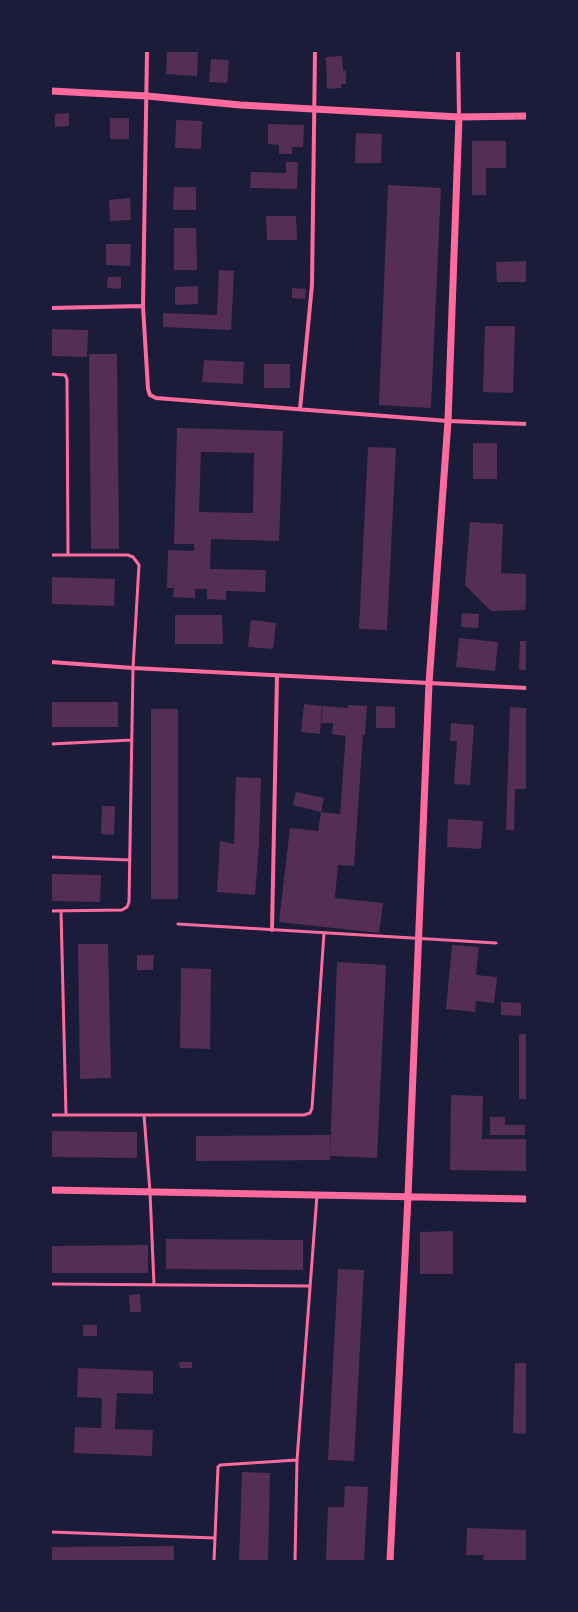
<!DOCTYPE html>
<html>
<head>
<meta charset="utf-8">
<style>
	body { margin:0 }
	#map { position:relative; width:578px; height:1612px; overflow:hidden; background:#1b1b3a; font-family:Ubuntu,sans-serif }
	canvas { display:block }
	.frame { position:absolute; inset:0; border:52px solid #1b1b3a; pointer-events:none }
</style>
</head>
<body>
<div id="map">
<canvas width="578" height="1612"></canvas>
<div class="frame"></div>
</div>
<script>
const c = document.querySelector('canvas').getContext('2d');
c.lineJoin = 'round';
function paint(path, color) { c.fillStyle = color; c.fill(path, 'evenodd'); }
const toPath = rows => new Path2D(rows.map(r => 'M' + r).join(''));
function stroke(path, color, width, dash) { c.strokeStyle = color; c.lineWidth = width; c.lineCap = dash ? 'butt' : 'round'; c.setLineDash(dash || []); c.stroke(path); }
paint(toPath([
	[167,51,198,51,197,76,166,74],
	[342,56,343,71,346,70,346,84,341,84,341,88,327,89,326,57],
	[211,59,229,60,227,83,209,82],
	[69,113,69,126,55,127,55,114],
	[110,118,129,118,129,139,110,139],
	[176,120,202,121,201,149,175,148],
	[268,124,304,125,303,147,292,147,292,154,279,154,279,145,268,144],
	[356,133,382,134,381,163,355,163],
	[472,141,506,141,506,168,486,168,486,195,472,195],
	[286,162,298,162,297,189,250,188,251,172,286,173],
	[388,185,441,188,431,408,379,405],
	[174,187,196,187,196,210,173,210],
	[130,198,131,220,110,221,109,200],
	[266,216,296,216,297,240,267,240],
	[174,228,196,228,197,270,174,270],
	[106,244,131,244,130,266,106,265],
	[527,261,527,282,497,282,496,262],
	[219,270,234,271,231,330,163,327,163,313,217,315],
	[108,277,121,277,121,289,107,288],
	[198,286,198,304,175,305,175,287],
	[292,288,306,289,305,299,292,298],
	[485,326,515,326,513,393,483,392],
	[51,329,88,330,87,357,51,356],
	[89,354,117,354,119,549,91,549],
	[204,360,244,362,243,384,202,382],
	[264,364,290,364,290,388,264,388],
	[177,428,283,431,279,541,211,539,210,569,266,570,265,592,226,591,226,600,207,599,207,589,195,589,195,598,173,597,174,588,167,588,168,550,194,551,194,544,174,544],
	[201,452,254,453,253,513,199,512],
	[473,443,497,443,497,479,473,479],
	[368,447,396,448,387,630,359,629],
	[470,522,503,524,501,573,527,574,527,595,525,610,491,611,465,585],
	[51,577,115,579,114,606,51,604],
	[462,613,479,614,478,628,461,627],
	[175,615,222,615,223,644,175,644],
	[251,620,276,623,273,649,248,647],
	[459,638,498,642,495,671,456,667],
	[520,641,527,641,527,670,519,670],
	[51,702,118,702,118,727,51,727],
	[304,704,322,706,320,734,301,732],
	[348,705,367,706,365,735,363,735,354,866,338,865,335,898,383,903,379,933,279,922,290,828,318,831,321,812,340,814,346,733,345,736,332,734,333,723,321,723,323,706,348,708],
	[376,706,395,707,395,728,376,728],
	[510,707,527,708,527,789,515,789,514,830,506,830],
	[151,709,178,709,178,899,151,899],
	[451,723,474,725,470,785,454,784,457,741,450,741],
	[236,777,261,778,259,844,255,895,217,892,220,841,234,844],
	[296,792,324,798,321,812,293,805],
	[102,806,115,806,114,835,101,834],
	[448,819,483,821,481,849,447,847],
	[51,874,101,875,100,902,51,901],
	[78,944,108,944,111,1078,80,1079],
	[452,945,479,947,476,975,497,977,494,1003,476,1001,475,1012,446,1009],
	[137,955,154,955,153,970,137,970],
	[337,962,386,965,377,1158,330,1156],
	[181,968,211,969,210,1049,180,1048],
	[501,1002,521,1003,521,1016,501,1015],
	[519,1034,527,1034,527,1099,519,1099],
	[451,1095,483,1096,482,1139,527,1139,527,1171,450,1170],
	[490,1117,505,1117,505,1125,525,1125,525,1135,490,1135],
	[51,1131,137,1132,137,1158,51,1157],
	[330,1135,330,1160,196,1161,196,1136],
	[453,1231,453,1274,420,1274,420,1232],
	[166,1239,303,1240,303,1270,166,1269],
	[148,1245,148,1273,51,1273,51,1246],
	[338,1269,364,1270,354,1461,328,1460],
	[140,1294,141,1312,130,1312,129,1295],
	[83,1325,97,1325,97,1336,83,1336],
	[179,1362,192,1362,192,1368,180,1368],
	[515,1363,527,1363,527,1434,513,1433],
	[78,1368,153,1371,153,1394,117,1393,115,1429,153,1430,152,1456,74,1453,75,1427,101,1428,102,1398,77,1397],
	[242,1472,270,1473,268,1561,239,1561],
	[345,1486,368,1487,364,1561,326,1561,328,1507,344,1507],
	[467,1528,527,1530,527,1561,483,1561,484,1555,466,1555],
	[174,1546,174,1561,51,1561,51,1547]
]), '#542f53');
stroke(toPath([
	[51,374,65,375,67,379,68,555,128,555,133,557,139,565,133,668,129,902,127,907,122,910,51,911],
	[51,555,68,555],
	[51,744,132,740],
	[51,857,130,860],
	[61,911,66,1115],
	[178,924,496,943],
	[51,1115,304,1115,310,1113,312,1108,324,933],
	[144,1115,150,1192,154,1285],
	[51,1284,310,1286],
	[297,1460,317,1195],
	[51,1532,215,1538],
	[214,1561,218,1467,220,1465,297,1460,295,1561]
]), '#ff6b9d', 3);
stroke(toPath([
	[147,51,143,306,148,389,150,395,156,398,448,421,527,424],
	[458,51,459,117],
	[51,308,143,306],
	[300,409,312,285,315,51],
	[51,662,133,668,527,688],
	[272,930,277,676]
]), '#ff6b9d', 4);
stroke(toPath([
	[51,91,147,96,240,105,459,117,527,116],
	[51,1190,527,1199],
	[390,1561,408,1196,429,683,448,421,459,117]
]), '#ff6b9d', 7);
</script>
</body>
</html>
